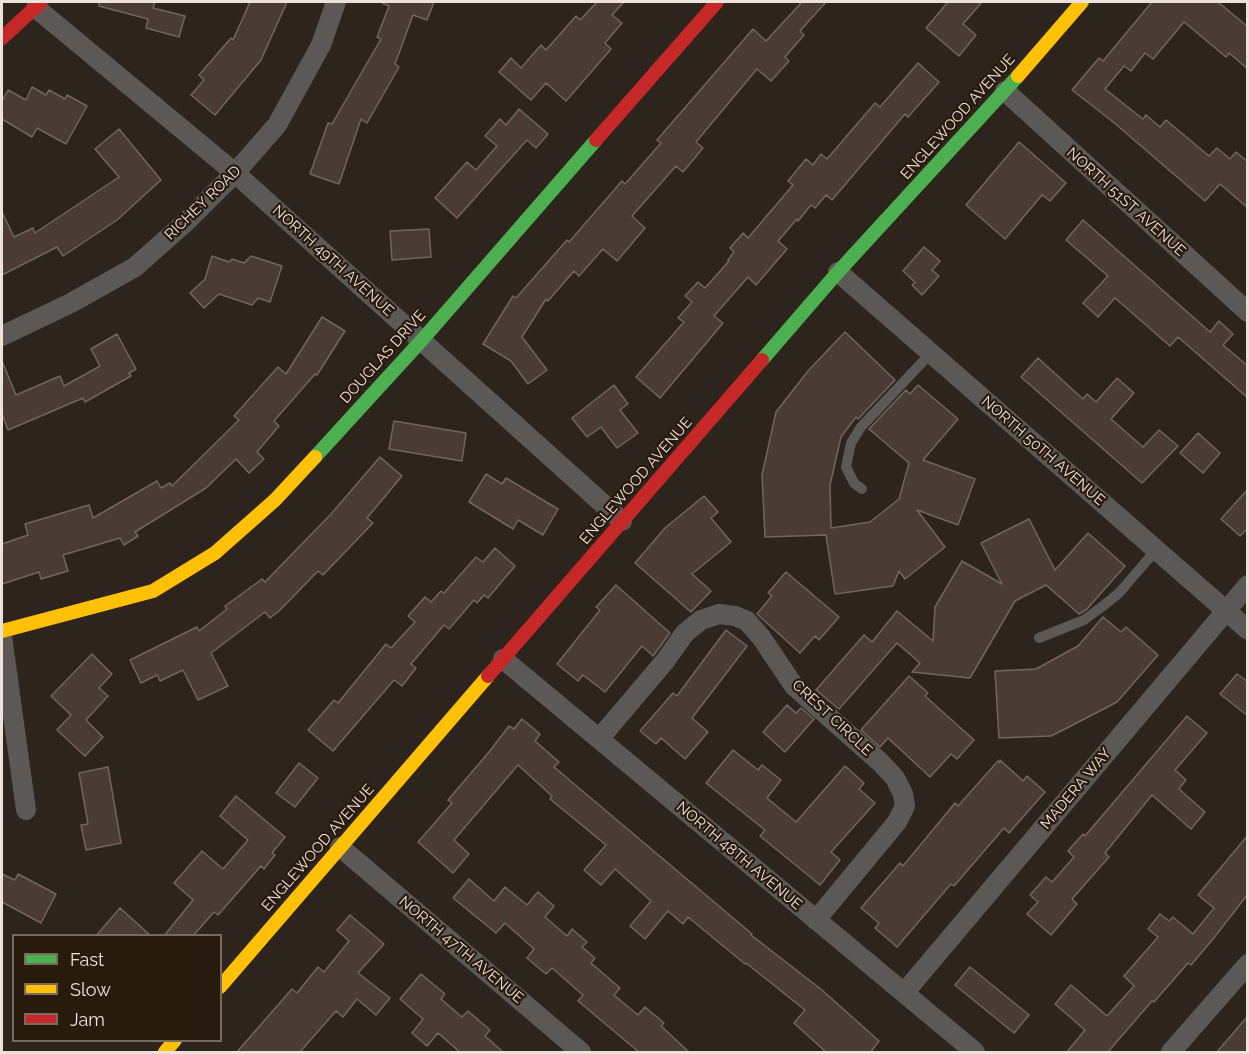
<!DOCTYPE html>
<html>
<head>
<meta charset="utf-8">
<style>
	body { margin:0 }
	#map { position:relative; width:1249px; height:1054px; overflow:hidden; background:#2d251d; font-family:Raleway,sans-serif }
	canvas { display:block }
	.frame { position:absolute; inset:0; border:3px solid #ede2da; pointer-events:none }
	.legend { position:absolute; left:12px; top:934px; width:210px; height:108px; box-sizing:border-box; background:#291a0e; border:2px solid #776a60; margin:0; padding:8px 10px; list-style:none; font-size:18px; color:#ede2da }
	.legend li { display:flex; align-items:center; gap:12px; height:30px }
	.legend b { width:30px; border:2px solid #776a60 }
</style>
</head>
<body>
<div id="map">
<canvas width="1249" height="1054"></canvas>
<div class="frame"></div>
<ul class="legend">
<li><b style="height:8px;background:#4caf50"></b>Fast</li>
<li><b style="height:8px;background:#ffc107"></b>Slow</li>
<li><b style="height:8px;background:#c62828"></b>Jam</li>
</ul>
</div>
<script>
const c = document.querySelector('canvas').getContext('2d');
c.lineJoin = 'round';
function paint(path, color) { c.fillStyle = color; c.fill(path, 'evenodd'); }
const toPath = rows => new Path2D(rows.map(r => 'M' + r).join(''));
function stroke(path, color, width, dash) { c.strokeStyle = color; c.lineWidth = width; c.lineCap = dash ? 'butt' : 'round'; c.setLineDash(dash || []); c.stroke(path); }
function write(font, color, halo, rows, align = 'center') {
  c.font = font + ' Raleway,sans-serif'; c.lineWidth = 4.5; c.setLineDash([]); c.textBaseline = 'middle'; c.strokeStyle = halo; c.fillStyle = color; for (const [text, x, y, turn = 0] of rows) {
    c.save(); c.translate(x, y); c.rotate((+turn || 0) * Math.PI / 180); c.textAlign = isNaN(turn) ? turn : align; if (halo) c.strokeText(text, 0, 0); c.fillText(text, 0, 0); c.restore();
  }
}
const building = toPath([
	[99,2,155,2,153,8,185,16,179,37,146,28,148,19,99,6,99,2],
	[250,2,287,2,261,60,215,115,191,95,204,80,199,75,231,38,233,40,250,2],
	[382,2,434,2,427,20,413,15,395,64,399,67,367,123,361,119,339,184,310,174,328,123,332,124,381,39,377,37,389,6,382,3,382,2],
	[597,2,624,2,612,15,622,23,605,43,611,49,566,101,546,83,531,100,499,72,511,58,521,68,541,45,546,50,576,16,580,20,597,2],
	[802,2,826,2,800,31,804,35,785,57,789,61,771,81,757,69,696,142,703,148,683,172,676,166,632,216,645,228,617,261,603,249,579,276,574,271,548,301,546,299,522,337,547,370,528,384,511,361,483,344,513,296,516,298,567,240,569,242,622,181,625,184,661,143,657,140,753,29,766,41,802,2],
	[948,2,982,2,963,24,976,35,959,56,926,28,948,2],
	[1152,2,1218,2,1248,27,1248,69,1229,53,1226,57,1184,22,1153,59,1145,53,1131,71,1124,66,1105,89,1143,119,1146,115,1160,127,1166,120,1209,156,1217,148,1230,159,1236,152,1248,162,1248,208,1220,184,1205,201,1112,121,1072,90,1099,58,1103,61,1152,2],
	[918,63,939,82,908,117,905,114,832,200,826,195,815,208,811,205,798,221,797,219,778,241,787,249,756,285,748,277,714,316,723,323,660,398,636,377,684,322,678,318,692,302,685,296,698,282,705,288,729,261,728,260,734,252,730,248,743,233,748,238,793,185,788,181,806,159,813,165,821,154,827,159,875,103,880,107,918,63],
	[32,87,46,95,49,90,65,99,67,95,87,106,66,144,37,128,32,137,2,119,2,101,8,90,26,100,32,87],
	[519,109,548,134,536,148,527,140,457,218,435,198,467,162,476,170,497,146,485,136,500,119,506,125,519,109],
	[119,129,161,180,117,220,63,256,57,247,2,275,2,212,14,237,33,228,35,233,119,177,95,149,119,129],
	[1019,142,1066,183,1050,201,1042,195,1005,239,966,205,1019,142],
	[1083,220,1210,332,1219,321,1233,334,1223,345,1248,366,1248,398,1178,337,1170,346,1115,298,1098,317,1083,303,1108,276,1066,240,1083,220],
	[429,229,431,257,392,260,390,231,429,229],
	[924,247,940,261,932,270,939,276,922,295,912,285,915,282,903,271,924,247],
	[212,256,229,262,232,259,244,263,251,256,282,266,270,302,258,298,252,305,219,294,204,308,190,293,205,279,212,256],
	[322,317,345,331,317,375,315,374,274,421,279,426,257,452,264,459,249,473,236,459,206,488,135,532,138,536,124,545,120,538,63,555,68,571,41,579,39,572,2,584,2,544,28,535,25,524,89,505,93,518,157,481,161,488,170,483,172,486,239,420,234,416,278,367,286,374,322,317],
	[845,332,895,380,858,419,856,417,841,437,830,485,831,528,870,522,899,499,909,463,869,429,906,390,910,394,918,385,958,419,923,460,975,479,958,525,917,510,945,547,905,579,899,571,893,586,835,594,826,535,765,537,762,475,776,412,808,371,845,332],
	[117,334,136,369,129,373,131,376,85,402,83,398,8,430,2,414,2,361,16,395,60,376,64,386,100,366,91,349,117,334],
	[1038,358,1083,399,1087,394,1096,402,1117,378,1134,393,1111,419,1143,447,1159,430,1178,446,1142,483,1021,377,1038,358],
	[614,385,628,404,620,410,638,433,617,448,601,427,587,437,572,418,614,385],
	[394,421,466,433,462,461,389,449,394,421],
	[1198,433,1220,453,1203,473,1180,453,1198,433],
	[380,457,402,476,367,518,373,523,323,575,318,571,279,611,270,618,265,612,211,653,228,686,198,700,183,670,160,681,157,675,141,683,130,660,197,627,199,631,227,609,225,606,262,579,265,582,331,514,380,457],
	[486,474,502,484,506,478,558,509,543,535,518,520,513,529,469,502,486,474],
	[1248,489,1248,528,1240,536,1221,519,1248,489],
	[704,496,718,512,711,518,731,542,692,574,711,591,691,612,635,563,665,528,704,496],
	[1029,519,1055,570,1088,533,1125,566,1087,609,1079,614,1046,585,1015,601,970,678,912,672,920,663,897,643,839,709,816,690,864,635,872,642,897,611,933,641,935,607,962,561,1002,584,981,543,1029,519],
	[495,548,515,566,488,598,484,595,477,603,474,600,449,629,444,625,411,664,416,668,402,686,394,680,333,751,308,730,334,700,338,703,386,644,391,648,415,622,408,616,425,597,431,602,441,591,444,593,476,557,483,562,495,548],
	[786,572,839,617,819,640,815,636,800,653,757,614,772,596,768,593,786,572],
	[616,585,670,633,653,656,642,646,605,692,583,675,578,681,557,664,600,610,596,607,616,585],
	[1103,617,1121,632,1126,627,1158,655,1117,702,1067,728,1051,736,999,738,995,671,1036,669,1078,646,1103,617],
	[726,630,747,646,692,718,708,732,685,759,661,738,656,744,640,731,673,693,677,696,726,630],
	[92,654,112,674,99,688,108,696,86,720,103,737,85,756,57,730,71,715,51,696,92,654],
	[1237,674,1248,682,1248,716,1220,694,1237,674],
	[909,676,928,693,925,696,974,740,957,759,951,754,930,777,888,738,880,747,861,730,909,676],
	[787,705,796,713,801,708,814,719,785,752,763,732,787,705],
	[1187,716,1207,733,1175,770,1186,780,1179,789,1205,812,1191,829,1152,795,1105,853,1109,857,1072,899,1077,904,1051,935,1027,914,1038,902,1030,895,1046,877,1052,882,1074,857,1068,851,1083,834,1085,836,1187,716],
	[522,719,540,734,535,741,559,762,554,767,752,934,751,935,822,990,879,1041,870,1053,827,1053,794,1023,805,1010,746,963,745,964,688,917,683,924,668,911,645,939,630,926,651,901,615,869,601,885,584,870,606,845,550,799,552,796,518,765,454,840,469,854,453,873,418,842,452,803,448,800,489,752,509,726,514,729,522,719],
	[733,750,758,770,762,765,781,780,767,798,796,822,845,766,864,783,859,789,875,803,831,852,840,860,820,885,760,836,765,830,706,783,733,750],
	[1000,760,1023,781,1027,776,1045,792,1009,833,1004,828,954,886,951,884,897,947,875,928,879,923,861,908,900,863,903,866,955,803,958,806,998,761,1000,763,1000,760],
	[299,763,318,778,295,807,276,793,299,763],
	[108,767,121,843,86,850,81,825,88,824,79,773,108,767],
	[236,796,285,837,272,853,275,855,264,869,261,866,218,915,214,912,193,936,164,936,193,900,174,883,202,851,223,869,248,840,220,816,236,796],
	[1248,835,1248,894,1213,939,1191,965,1188,963,1154,1002,1152,1001,1107,1053,1066,1053,1085,1030,1055,1004,1071,985,1107,1016,1134,986,1124,976,1158,937,1148,929,1160,914,1169,921,1173,917,1193,934,1214,908,1198,895,1248,835],
	[2,874,15,880,18,874,56,894,41,923,2,902,2,874],
	[469,879,494,901,505,887,527,905,538,892,554,906,545,917,567,936,572,929,587,942,582,947,595,958,591,963,620,988,614,995,638,1015,645,1007,664,1023,661,1026,690,1053,640,1053,578,1001,583,995,552,968,546,974,527,958,534,949,505,923,496,933,453,898,469,879],
	[120,908,151,936,96,936,120,908],
	[350,915,384,944,358,973,390,998,376,1015,357,999,343,1017,336,1011,299,1053,236,1053,292,989,297,993,318,967,324,972,349,941,337,930,350,915],
	[970,967,1029,1015,1014,1033,955,985,970,967],
	[421,974,445,994,441,999,462,1017,468,1011,490,1030,485,1036,504,1053,461,1053,438,1033,427,1046,412,1033,423,1019,400,999,421,974],
	[1248,1016,1248,1053,1216,1053,1248,1016]
]);
paint(building, '#4a3c35');
stroke(building, '#6f6661', 1.5);
stroke(toPath([
	[862,489,854,483,846,467,851,443,861,427,931,353],
	[1039,638,1084,620,1103,606,1119,593,1156,550]
]), '#5b5855', 10);
stroke(toPath([
	[36,8,235,173,622,521],
	[1005,91,1248,312],
	[838,272,1248,630],
	[2,336,71,303,135,267,187,221,235,173,277,125,321,45,336,2],
	[2,636,26,810],
	[503,659,975,1052],
	[599,739,665,661,685,633,701,620,719,614,735,616,747,621,761,637,794,686,881,763,895,778,903,794,905,806,897,822,816,920],
	[340,847,581,1052],
	[904,993,1248,585],
	[1171,1052,1248,964]
]), '#5b5855', 20);
stroke(toPath([
	[762,360,838,272,1018,76],
	[315,457,422,340,596,140]
]), '#4caf50', 14);
stroke(toPath([
	[1018,76,1082,2],
	[2,631,153,591,215,553,275,500,315,457],
	[220,987,488,676],
	[165,1052,175,1040]
]), '#ffc107', 14);
stroke(toPath([
	[2,38,41,2],
	[596,140,717,2],
	[488,676,762,360]
]), '#c62828', 14);
write('15px', '#ede2da', '#291a0e', [
	["ENGLEWOOD AVENUE",958,117,-48],
	["NORTH 51ST AVENUE",1126,202,42],
	["RICHEY ROAD",203,203,-44],
	["NORTH 49TH AVENUE",333,261,42],
	["DOUGLAS DRIVE",383,357,-48],
	["NORTH 50TH AVENUE",1043,451,41],
	["ENGLEWOOD AVENUE",636,481,-49],
	["CREST CIRCLE",832,718,43],
	["MADERA WAY",1076,789,-50],
	["ENGLEWOOD AVENUE",318,848,-49],
	["NORTH 48TH AVENUE",739,856,40],
	["NORTH 47TH AVENUE",461,950,40]
]);
</script>
</body>
</html>
